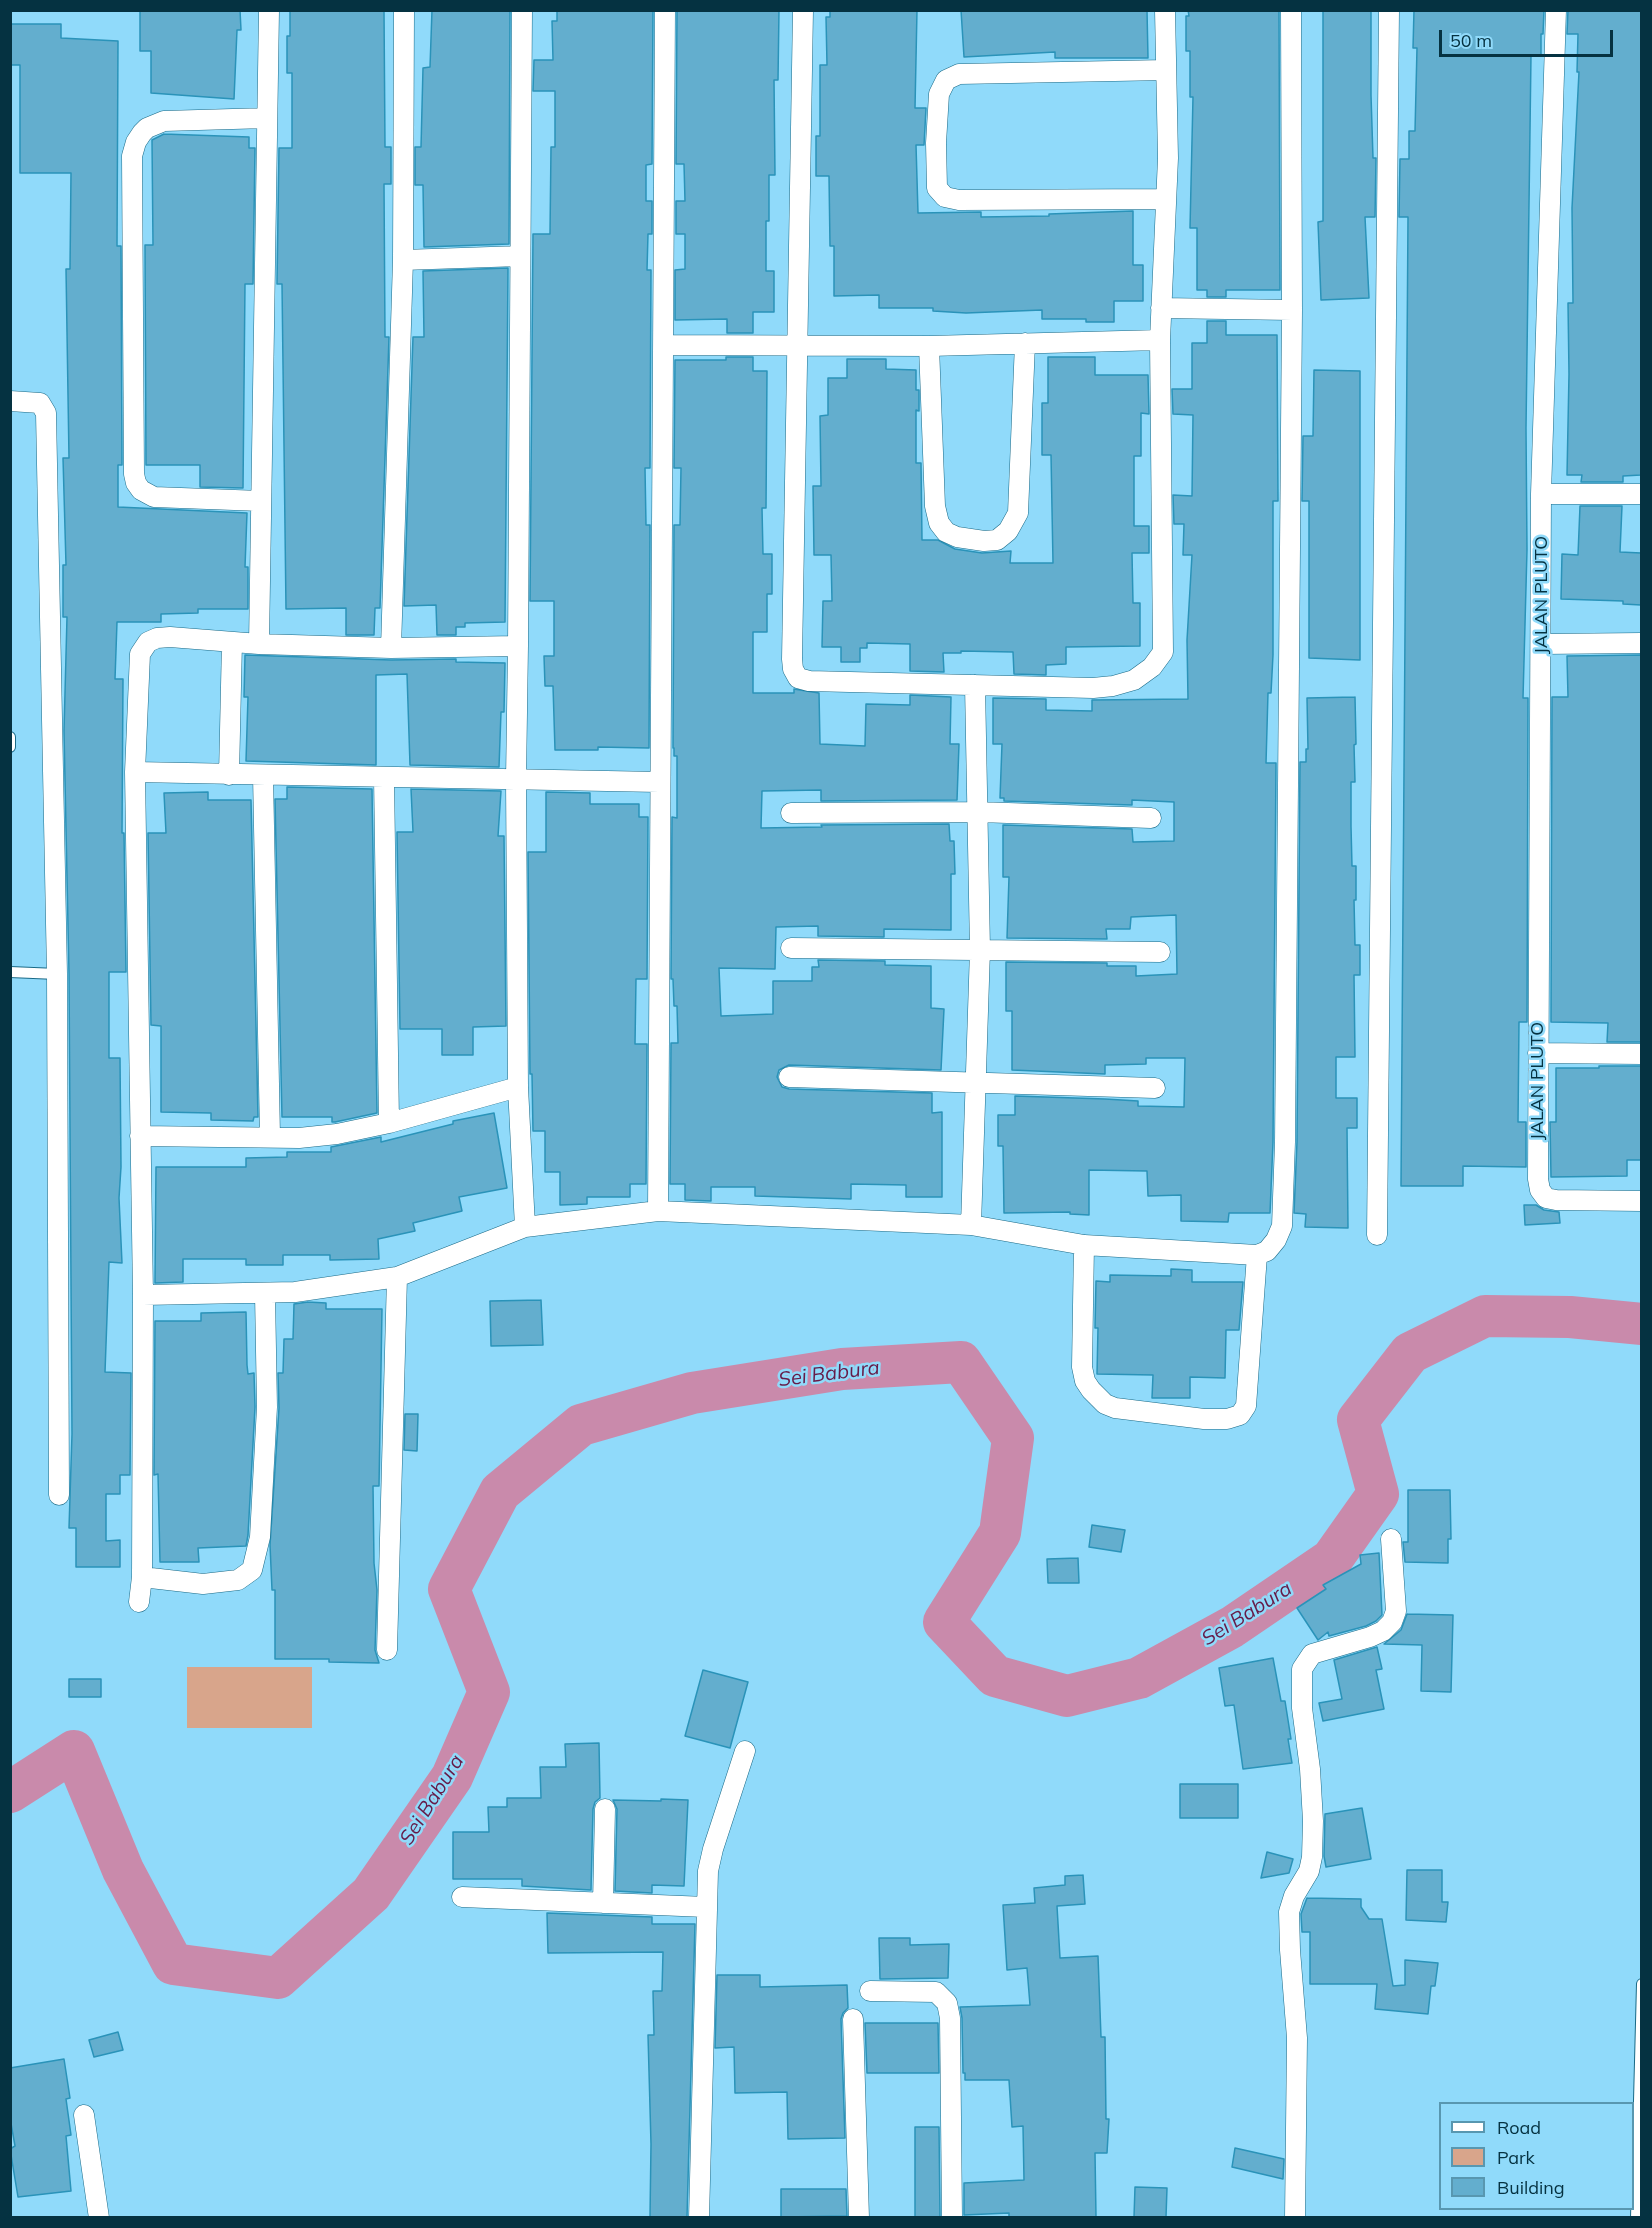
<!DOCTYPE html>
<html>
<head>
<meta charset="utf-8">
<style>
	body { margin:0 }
	#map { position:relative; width:1652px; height:2228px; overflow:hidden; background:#90dafa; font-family:Mulish,sans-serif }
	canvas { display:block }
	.frame { position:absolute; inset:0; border:12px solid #053241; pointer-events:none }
	.legend { position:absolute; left:1439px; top:2102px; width:195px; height:108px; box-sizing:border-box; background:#90dafa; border:2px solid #5897b0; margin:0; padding:8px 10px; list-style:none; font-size:18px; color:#053241 }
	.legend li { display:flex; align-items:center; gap:12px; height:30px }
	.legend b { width:30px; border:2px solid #5897b0 }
	.scale { position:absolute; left:1439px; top:30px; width:174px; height:27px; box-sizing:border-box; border:3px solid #053241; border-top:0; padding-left:8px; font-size:18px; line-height:21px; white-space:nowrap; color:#053241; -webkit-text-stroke:4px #90dafa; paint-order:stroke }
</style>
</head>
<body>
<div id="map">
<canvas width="1652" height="2228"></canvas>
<div class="frame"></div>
<ul class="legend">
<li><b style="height:8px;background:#fff"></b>Road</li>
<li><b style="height:16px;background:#d8a58b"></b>Park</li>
<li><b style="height:16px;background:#63aece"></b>Building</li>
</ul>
<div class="scale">50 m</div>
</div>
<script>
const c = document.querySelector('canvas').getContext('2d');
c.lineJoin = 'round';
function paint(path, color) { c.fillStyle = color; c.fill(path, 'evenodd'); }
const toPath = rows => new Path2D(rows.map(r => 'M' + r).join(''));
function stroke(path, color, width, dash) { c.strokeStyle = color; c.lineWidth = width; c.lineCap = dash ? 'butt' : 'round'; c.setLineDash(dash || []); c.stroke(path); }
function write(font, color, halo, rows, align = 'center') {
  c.font = font + ' Mulish,sans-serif'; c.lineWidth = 5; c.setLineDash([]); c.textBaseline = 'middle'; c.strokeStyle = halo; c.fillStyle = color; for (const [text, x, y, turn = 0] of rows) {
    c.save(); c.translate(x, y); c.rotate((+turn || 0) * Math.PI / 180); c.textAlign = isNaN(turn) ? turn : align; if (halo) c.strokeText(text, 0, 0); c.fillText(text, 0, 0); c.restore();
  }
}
paint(toPath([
	[187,1667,312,1667,312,1728,187,1728]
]), '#d8a58b');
stroke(toPath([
	[10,1792,74,1751,123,1870,173,1964,278,1978,371,1894,452,1777,489,1692,449,1589,500,1492,581,1425,692,1393,842,1369,961,1362,1013,1438,1000,1533,944,1622,995,1676,1067,1696,1139,1678,1232,1627,1332,1559,1378,1494,1358,1420,1410,1353,1485,1316,1570,1317,1642,1324]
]), '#c98aab', 42);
const building = toPath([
	[140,10,240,10,241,30,237,30,234,99,151,93,151,51,140,51,140,10],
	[290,10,384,10,385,147,391,147,391,184,384,184,385,337,389,337,380,608,375,608,374,635,346,635,346,608,286,609,282,284,277,284,279,148,292,148,292,73,287,73,287,36,290,36,290,10],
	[432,10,510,10,509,244,424,247,423,185,415,185,415,147,421,147,423,68,430,67,432,10],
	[557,10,653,10,652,164,646,165,646,201,652,201,652,234,648,234,647,270,651,270,650,468,645,468,646,525,650,525,649,748,598,747,598,750,555,750,553,686,545,686,544,656,554,656,554,601,530,601,533,234,550,234,551,147,555,147,555,91,533,91,534,60,553,60,552,21,557,21,557,10],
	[677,10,779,10,778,80,774,80,775,175,769,175,769,221,766,221,766,271,774,271,774,312,753,312,753,333,727,333,727,319,675,320,675,270,685,269,685,234,676,234,676,201,685,201,684,164,676,164,677,10],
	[830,10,917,10,915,108,926,108,924,145,916,145,918,213,981,212,981,217,1049,216,1049,214,1133,211,1133,265,1143,265,1143,301,1114,301,1114,322,1086,322,1086,319,1042,319,1042,310,966,313,933,311,933,308,879,308,879,295,834,296,834,246,830,246,829,176,816,176,816,136,820,136,820,65,827,65,826,17,830,17,830,10],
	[961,10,1147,10,1148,58,1055,58,1055,52,964,57,961,10],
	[1188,10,1279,10,1280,290,1226,290,1226,297,1207,297,1207,290,1197,290,1197,228,1190,228,1193,97,1190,97,1190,51,1186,51,1186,16,1189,16,1188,10],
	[1323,10,1371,10,1371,95,1373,158,1376,158,1375,217,1365,217,1369,298,1321,300,1318,222,1323,221,1323,10],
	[1414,10,1544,10,1543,34,1541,34,1541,55,1531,55,1526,428,1527,550,1523,698,1528,698,1527,1022,1519,1022,1518,1122,1526,1122,1526,1167,1463,1166,1463,1186,1401,1186,1408,217,1399,217,1400,159,1409,159,1409,131,1415,131,1417,48,1413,48,1414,10],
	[1568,10,1641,10,1641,475,1623,476,1623,482,1581,482,1582,475,1567,475,1569,374,1568,303,1573,303,1572,208,1579,72,1577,72,1578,34,1567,34,1568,10],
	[10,24,61,24,61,38,118,41,117,246,121,246,122,465,118,465,118,507,247,513,245,567,248,567,248,609,198,609,198,613,161,614,161,622,117,622,115,679,123,679,122,833,124,833,126,972,109,972,109,1058,120,1058,121,1167,119,1198,122,1263,109,1262,105,1372,131,1373,130,1475,120,1475,120,1494,106,1494,106,1541,120,1540,120,1567,76,1567,76,1528,69,1528,72,1434,69,974,64,731,67,617,63,617,63,565,66,565,63,458,69,458,66,269,70,269,71,173,20,173,20,65,10,65,10,24],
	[164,134,249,137,249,148,255,148,253,284,245,284,243,488,200,487,200,465,146,465,145,245,153,245,152,140,164,134],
	[508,268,505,622,465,623,465,627,456,627,456,635,437,635,436,605,404,606,413,337,424,337,423,271,508,268],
	[1207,321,1226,321,1226,335,1277,335,1278,501,1273,501,1273,655,1271,693,1268,693,1266,763,1276,763,1273,1142,1270,1213,1229,1213,1228,1222,1181,1221,1181,1195,1148,1196,1147,1171,1089,1170,1089,1215,1070,1214,1070,1212,1004,1213,1003,1146,998,1146,998,1115,1015,1115,1015,1096,1105,1099,1138,1101,1138,1106,1184,1107,1185,1058,1146,1058,1146,1064,1105,1065,1105,1074,1012,1070,1012,1011,1006,1011,1006,962,1107,963,1107,966,1136,966,1136,976,1177,974,1176,915,1131,917,1130,929,1106,929,1107,939,1007,938,1009,877,1003,877,1003,825,1132,829,1133,842,1174,841,1174,802,1132,800,1132,805,1004,801,1004,798,1000,798,1002,744,993,744,993,698,1046,699,1046,710,1092,711,1092,700,1188,699,1187,640,1192,555,1183,555,1184,524,1174,524,1173,495,1192,496,1193,415,1173,414,1172,389,1192,389,1192,343,1207,343,1207,321],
	[726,357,753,357,753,371,767,371,766,508,762,508,763,554,772,554,772,594,767,594,767,632,753,632,753,693,794,693,794,689,819,693,820,744,865,746,866,704,910,705,910,695,951,697,950,744,959,744,957,800,821,801,821,790,762,791,761,828,822,827,821,825,949,824,950,841,954,841,955,874,951,874,951,930,884,929,884,937,818,936,818,926,776,927,775,969,719,968,721,1016,773,1014,773,981,812,981,812,967,819,967,818,960,885,961,885,965,931,966,931,1008,944,1009,941,1070,789,1065,779,1070,777,1077,782,1087,789,1089,932,1093,932,1113,942,1112,942,1197,906,1197,906,1185,851,1184,851,1199,755,1196,755,1187,711,1187,711,1201,685,1200,685,1184,670,1184,671,1043,678,1043,677,1006,674,1006,673,979,671,979,672,817,677,818,677,756,674,756,674,748,673,748,674,525,680,525,681,468,674,468,675,360,726,360,726,357],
	[1048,357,1095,357,1095,375,1148,375,1149,414,1141,413,1141,456,1134,456,1134,526,1149,526,1149,553,1132,553,1133,603,1140,603,1140,646,1066,647,1066,664,1046,665,1046,675,1014,674,1013,652,961,651,961,653,943,653,944,672,910,671,910,644,867,643,867,648,860,648,860,662,841,662,841,647,822,647,823,601,832,601,831,555,814,555,813,486,821,486,820,416,828,415,828,378,847,378,847,359,886,359,886,369,916,370,916,390,919,390,919,411,916,410,916,463,921,463,922,540,938,540,955,549,982,553,1011,551,1010,563,1053,563,1051,455,1042,455,1042,403,1048,403,1048,357],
	[1314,370,1360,371,1360,660,1309,658,1309,501,1302,501,1303,436,1313,436,1314,370],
	[1580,506,1622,506,1620,552,1641,553,1641,605,1623,604,1623,601,1561,599,1562,554,1578,555,1580,506],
	[245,655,391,660,456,659,456,662,505,663,504,712,501,712,499,767,410,765,407,674,376,675,376,765,246,761,248,697,244,697,245,655],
	[1641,655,1641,1042,1607,1042,1608,1023,1551,1022,1552,697,1568,697,1567,656,1641,655],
	[1355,697,1356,744,1354,745,1355,782,1351,782,1351,826,1352,866,1356,866,1356,900,1354,900,1355,945,1360,945,1360,975,1354,975,1355,1057,1336,1057,1336,1098,1357,1098,1357,1128,1347,1128,1348,1228,1305,1227,1306,1214,1294,1213,1297,1142,1300,762,1306,762,1306,749,1308,749,1307,698,1355,697],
	[287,787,372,789,377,1113,335,1122,332,1122,332,1117,282,1117,275,799,287,799,287,787],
	[411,789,501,791,498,836,504,836,506,1026,473,1027,473,1055,442,1055,442,1029,400,1029,397,832,413,832,411,789],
	[208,792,208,800,251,800,258,1117,254,1117,253,1121,211,1120,211,1113,161,1112,161,1026,151,1025,148,833,166,833,164,793,208,792],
	[546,792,590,793,590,804,639,804,639,817,648,817,647,979,636,979,635,1044,647,1044,646,1184,630,1184,630,1197,587,1197,587,1204,560,1205,560,1172,545,1172,545,1131,533,1131,532,1074,530,1074,528,852,546,852,546,792],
	[1599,1066,1641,1066,1641,1160,1627,1160,1627,1176,1551,1177,1550,1122,1556,1122,1556,1068,1599,1068,1599,1066],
	[494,1113,507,1188,459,1197,462,1211,413,1223,415,1231,378,1239,379,1259,330,1260,330,1255,283,1255,283,1265,246,1265,246,1259,183,1259,183,1282,155,1283,156,1167,246,1167,246,1158,287,1157,287,1152,331,1152,331,1147,381,1137,381,1142,453,1124,453,1121,494,1113],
	[1524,1205,1536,1205,1544,1210,1559,1212,1560,1223,1525,1225,1524,1205],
	[1171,1269,1192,1270,1192,1282,1243,1282,1239,1330,1226,1330,1225,1378,1190,1377,1190,1398,1152,1398,1153,1375,1097,1374,1098,1328,1095,1328,1096,1281,1110,1282,1110,1275,1171,1276,1171,1269],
	[541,1300,543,1345,491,1346,490,1301,541,1300],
	[308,1302,326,1303,326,1309,382,1309,379,1486,373,1486,374,1563,377,1590,375,1650,379,1663,329,1662,329,1659,275,1659,275,1590,272,1590,270,1545,279,1408,278,1373,283,1373,284,1339,293,1339,294,1304,308,1302],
	[246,1312,247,1365,248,1374,254,1373,255,1407,248,1535,246,1546,198,1548,199,1562,160,1562,158,1474,154,1475,155,1321,201,1321,201,1313,246,1312],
	[405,1414,418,1414,417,1451,404,1450,405,1414],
	[1408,1490,1450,1490,1451,1539,1448,1539,1448,1563,1405,1562,1403,1542,1408,1542,1408,1490],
	[1092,1525,1125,1530,1121,1552,1089,1547,1092,1525],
	[1379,1553,1382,1615,1376,1621,1366,1626,1329,1636,1328,1632,1318,1640,1297,1608,1326,1589,1323,1585,1361,1564,1360,1555,1379,1553],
	[1078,1558,1079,1583,1048,1583,1047,1559,1078,1558],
	[1407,1614,1453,1615,1451,1692,1421,1691,1422,1645,1384,1644,1401,1630,1407,1614],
	[1377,1647,1382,1669,1376,1670,1384,1709,1323,1721,1319,1703,1342,1699,1334,1660,1377,1647],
	[1273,1658,1281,1701,1285,1701,1291,1739,1288,1739,1292,1763,1243,1769,1234,1705,1225,1706,1219,1668,1273,1658],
	[703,1670,748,1682,730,1748,685,1736,703,1670],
	[69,1679,101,1679,101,1697,69,1697,69,1679],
	[599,1743,600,1798,595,1802,593,1809,591,1890,522,1886,522,1879,453,1879,453,1832,489,1832,488,1807,507,1807,507,1798,541,1798,540,1767,566,1767,565,1744,599,1743],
	[1180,1784,1238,1784,1238,1818,1180,1818,1180,1784],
	[661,1799,688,1800,684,1886,652,1885,652,1893,615,1891,617,1809,613,1800,661,1801,661,1799],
	[1362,1808,1371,1859,1326,1867,1324,1856,1325,1814,1362,1808],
	[1267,1852,1293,1859,1289,1873,1261,1878,1267,1852],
	[1407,1870,1442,1870,1442,1902,1448,1902,1446,1922,1406,1920,1407,1870],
	[1083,1875,1085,1904,1057,1906,1060,1958,1098,1956,1101,2037,1105,2037,1106,2119,1109,2119,1107,2153,1095,2153,1096,2217,1009,2217,1009,2213,964,2215,964,2183,1024,2180,1023,2126,1012,2127,1009,2080,965,2080,965,2073,963,2073,962,2018,960,2007,1030,2005,1027,1968,1007,1970,1003,1905,1035,1903,1034,1888,1065,1885,1065,1876,1083,1875],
	[1307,1898,1361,1899,1361,1907,1369,1919,1382,1919,1393,1986,1405,1985,1405,1960,1438,1963,1435,1986,1431,1986,1428,2014,1375,2009,1377,1984,1310,1984,1310,1932,1302,1932,1301,1914,1307,1898],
	[547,1913,652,1917,652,1924,695,1924,687,2217,650,2217,651,2144,648,2035,654,2035,653,1991,662,1991,663,1952,548,1953,547,1913],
	[879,1938,910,1938,910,1945,949,1944,948,1978,880,1979,879,1938],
	[717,1975,760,1975,760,1987,847,1985,848,2008,843,2013,841,2019,845,2138,788,2139,787,2092,735,2093,734,2047,715,2048,717,1975],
	[865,2023,938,2023,939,2073,867,2073,865,2023],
	[118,2032,123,2050,94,2057,89,2040,118,2032],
	[64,2059,70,2098,66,2099,71,2135,66,2136,71,2191,18,2197,10,2149,15,2146,10,2118,10,2068,64,2059],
	[915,2127,939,2127,940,2217,915,2217,915,2127],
	[1235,2148,1284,2159,1283,2179,1232,2167,1235,2148],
	[1135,2187,1167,2188,1166,2217,1134,2217,1135,2187],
	[781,2189,846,2189,847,2216,781,2217,781,2189]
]);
paint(building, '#63aece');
stroke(building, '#2a93b9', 1.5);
const lane = toPath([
	[10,737,10,747],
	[10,972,57,974],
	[1636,2218,1642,1984]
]);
const street = toPath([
	[522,10,518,646,516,779,518,1087,525,1227],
	[803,10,792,659,793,669,798,678,809,681,1093,688,1113,686,1134,680,1152,667,1163,652,1160,340,1168,158,1165,10],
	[1556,10,1541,494,1538,1179,1540,1190,1546,1198,1556,1200,1642,1201],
	[1165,199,959,200,945,197,937,188,936,143,939,94,946,80,959,74,1166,70],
	[403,260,520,256],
	[1161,308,1292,310],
	[664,345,929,346,1160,340],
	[929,346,935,506,939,523,946,532,957,537,984,541,997,540,1008,531,1018,513,1025,343],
	[10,401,40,403,46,413,57,974,59,1495],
	[1541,494,1642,494],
	[261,501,154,497,141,490,136,483,134,474,132,156,136,142,142,133,147,128,164,121,267,118],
	[259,644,269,10],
	[1542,644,1642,643],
	[391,648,403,260,404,10],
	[135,772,659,782],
	[229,775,232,642],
	[263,775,270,1136],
	[384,777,389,1123],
	[791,813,979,812,1151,818],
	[791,948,1160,952],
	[1538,1053,1642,1054],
	[789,1077,1155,1088],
	[140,1136,299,1138,337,1134,389,1123,518,1087],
	[658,1211,665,10],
	[971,1225,980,950,975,685],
	[1377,1235,1389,10],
	[1084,1245,1082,1367,1085,1381,1091,1390,1105,1404,1115,1408,1204,1419,1227,1419,1240,1415,1246,1406,1257,1255],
	[143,1295,295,1292,397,1277,525,1227,658,1211,971,1225,1084,1245,1257,1255,1267,1251,1276,1240,1282,1226,1285,1142,1292,310,1291,10],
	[142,1577,203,1584,238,1580,252,1570,260,1537,267,1407,265,1294],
	[139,1602,142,1577,143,1295,135,772,140,654,148,642,157,638,170,637,259,644,391,648,518,646],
	[387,1650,397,1277],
	[462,1897,706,1907],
	[603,1903,605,1809],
	[870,1991,936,1992,947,2003,950,2018,952,2218],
	[853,2019,859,2218],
	[84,2115,99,2218],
	[699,2218,708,1871,713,1849,745,1751],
	[1295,2218,1297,2038,1290,1950,1289,1912,1294,1896,1309,1871,1312,1857,1313,1821,1310,1769,1302,1708,1302,1669,1312,1654,1370,1637,1383,1631,1392,1622,1396,1611,1391,1539]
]);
stroke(lane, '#1a6a87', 12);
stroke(street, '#1a6a87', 21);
stroke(lane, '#fff', 10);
stroke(street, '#fff', 20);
write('18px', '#053241', '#90dafa', [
	["JALAN PLUTO",1542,595,-90],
	["JALAN PLUTO",1538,1081,-90]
]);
write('italic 20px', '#661b48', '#90dafa', [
	["Sei Babura",829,1374,-7],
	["Sei Babura",1247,1614,-32],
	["Sei Babura",432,1800,-58]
]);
</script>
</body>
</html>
